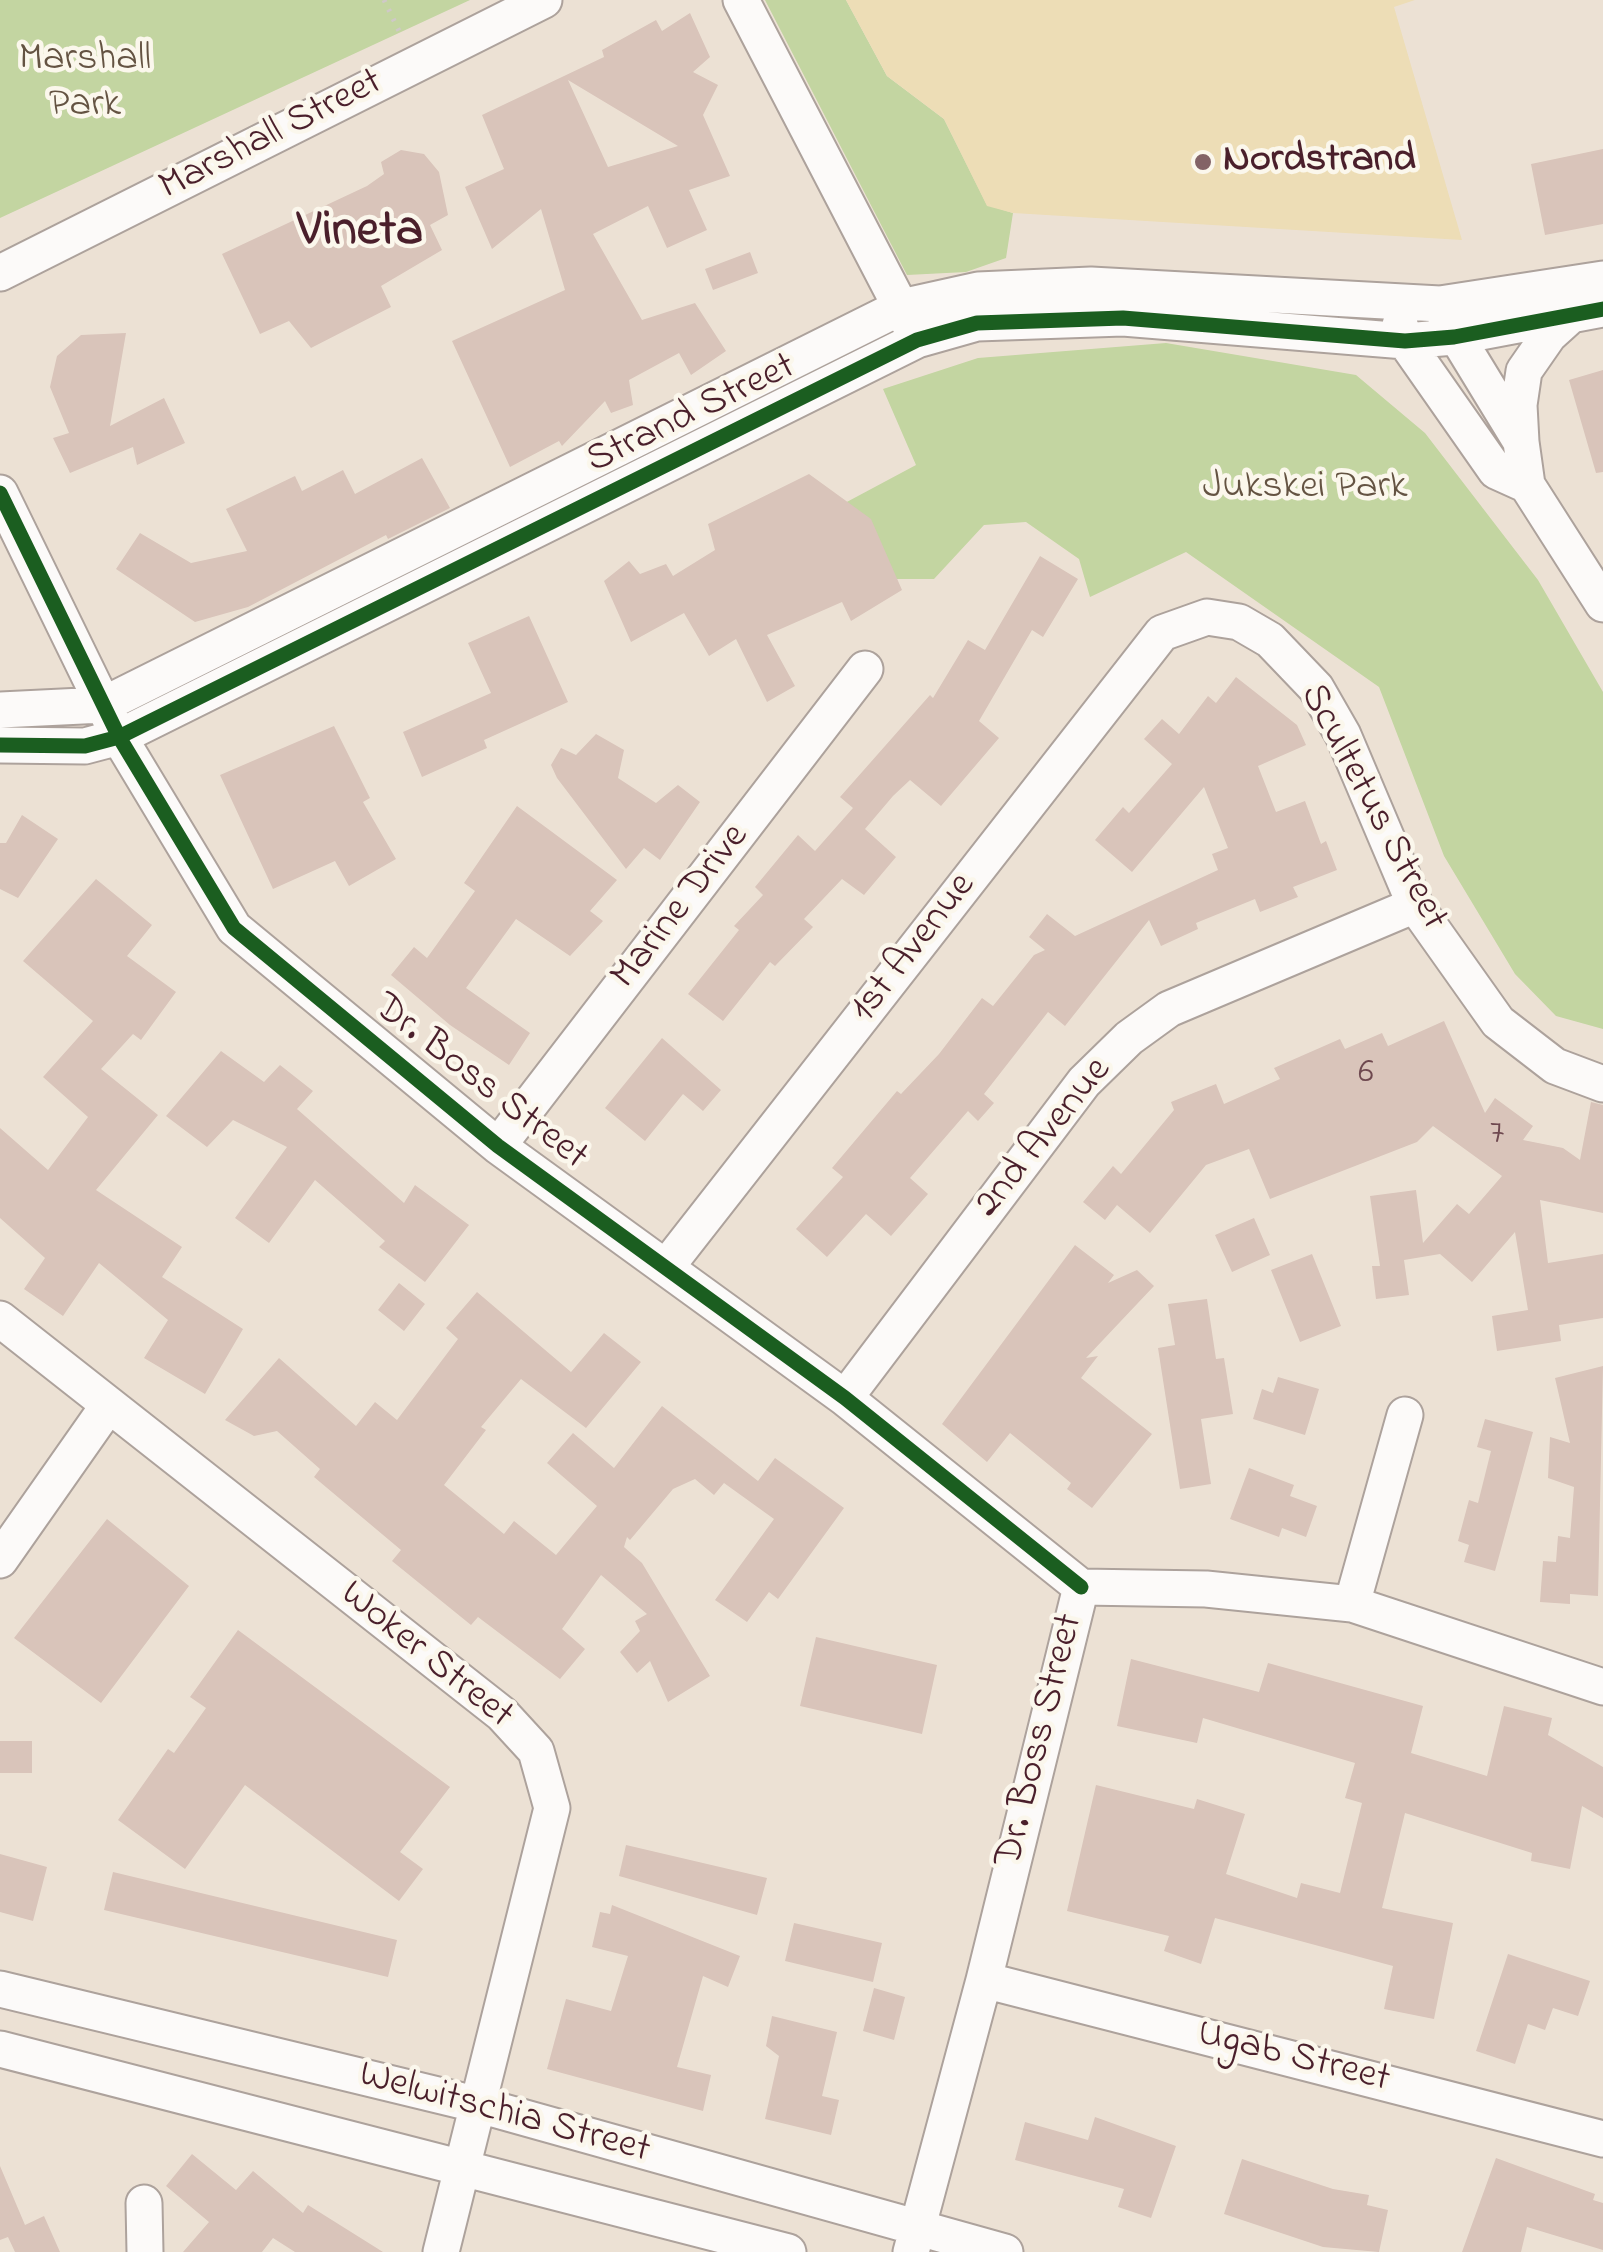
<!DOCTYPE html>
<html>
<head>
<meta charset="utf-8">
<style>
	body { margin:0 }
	canvas { display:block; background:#ece1d4 }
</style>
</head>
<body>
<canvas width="1603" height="2252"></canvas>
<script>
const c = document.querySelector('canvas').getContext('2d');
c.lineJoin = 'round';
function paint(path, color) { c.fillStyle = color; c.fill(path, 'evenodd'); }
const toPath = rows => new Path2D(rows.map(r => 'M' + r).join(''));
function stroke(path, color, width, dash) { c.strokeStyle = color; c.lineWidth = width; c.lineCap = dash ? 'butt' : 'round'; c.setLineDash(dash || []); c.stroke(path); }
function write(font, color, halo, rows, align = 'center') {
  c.font = font + ' "Indie Flower",sans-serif'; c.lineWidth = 9; c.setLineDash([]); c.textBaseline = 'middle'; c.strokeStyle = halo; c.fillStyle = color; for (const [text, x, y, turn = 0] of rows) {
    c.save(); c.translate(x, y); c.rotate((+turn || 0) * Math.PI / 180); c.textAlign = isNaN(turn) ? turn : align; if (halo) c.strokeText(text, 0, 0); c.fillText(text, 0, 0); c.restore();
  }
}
paint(toPath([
	[0,0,470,0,0,218],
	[765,0,846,0,887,76,944,119,987,205,1013,213,1006,258,966,272,907,275],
	[1166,343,1356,375,1425,433,1538,580,1603,692,1603,1029,1556,1016,1515,974,1444,856,1379,687,1186,552,1090,597,1079,559,1026,522,984,525,934,579,896,579,843,504,916,465,883,389,978,358]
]), '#c3d5a1');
paint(toPath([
	[846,0,1415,0,1394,7,1462,240,1013,213,987,206,944,119,887,76]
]), '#edddb6');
paint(toPath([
	[690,13,710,57,693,72,718,85,703,115,730,176,689,190,707,230,667,248,648,206,593,234,642,320,695,303,726,351,691,375,679,353,629,380,633,405,611,413,605,401,562,446,559,441,510,467,452,341,565,290,541,209,492,249,465,187,504,169,482,115,604,57,602,50,656,20,662,31],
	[568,80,678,146,608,167],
	[1603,149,1603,224,1545,235,1531,164],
	[401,150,424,154,439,172,448,215,430,225,442,250,381,286,391,307,311,348,289,321,260,334,222,254,367,186,384,174,381,162],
	[750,252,758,273,713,290,705,269],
	[126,333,110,426,164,398,185,443,137,465,133,447,70,473,53,438,69,433,50,387,57,356,81,335],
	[1603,370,1603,472,1596,473,1569,380],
	[422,458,450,508,388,539,386,535,248,607,195,622,116,569,140,533,191,563,247,551,226,509,295,476,302,491,343,470,355,494],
	[809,474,871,519,902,590,851,621,842,602,767,635,795,686,767,702,736,639,709,656,684,613,631,642,604,581,629,561,640,574,666,564,673,576,715,550,708,524],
	[1040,556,1078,579,1043,637,1032,630,979,721,999,738,941,806,910,780,893,796,865,829,896,857,864,895,842,879,804,919,813,927,775,966,770,962,723,1021,688,994,739,930,734,926,763,895,755,887,798,835,815,851,853,808,840,797,930,695,933,698,968,640,985,650],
	[529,616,568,702,484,740,487,748,422,777,403,732,491,693,468,643],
	[1236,677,1297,725,1306,745,1258,766,1276,812,1305,801,1321,844,1326,841,1337,870,1293,887,1298,897,1260,912,1255,899,1196,923,1198,929,1161,946,1149,920,1065,1026,1048,1012,984,1094,994,1103,978,1121,968,1111,910,1178,928,1194,891,1236,866,1214,827,1257,796,1229,843,1177,832,1168,897,1091,901,1094,939,1054,982,998,993,1006,1034,955,1045,950,1029,937,1047,914,1075,936,1218,870,1212,854,1228,848,1204,787,1132,872,1095,840,1123,807,1129,813,1172,764,1144,739,1162,719,1179,734,1208,696,1216,703],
	[334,726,370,798,363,802,396,859,349,886,335,861,273,889,220,775],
	[596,734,624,750,618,778,656,803,678,785,700,802,660,860,644,848,626,869,557,778,551,765,561,748,576,755],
	[517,806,617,880,590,911,603,921,570,956,516,919,466,988,530,1033,509,1065,450,1025,391,975,414,947,427,958,475,891,464,883],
	[22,815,58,839,18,898,0,889,0,843,6,843],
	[96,879,152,925,127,956,176,992,141,1040,133,1034,101,1069,158,1115,96,1190,182,1247,162,1277,243,1329,205,1394,144,1358,168,1320,99,1263,63,1316,24,1289,45,1258,0,1218,0,1128,48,1170,88,1117,43,1077,93,1021,23,961],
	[1444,1021,1485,1113,1495,1098,1533,1126,1523,1140,1563,1148,1580,1160,1591,1102,1603,1105,1603,1213,1540,1200,1548,1263,1603,1254,1603,1318,1559,1325,1561,1341,1497,1351,1492,1316,1528,1310,1515,1232,1472,1282,1440,1254,1404,1260,1409,1295,1376,1299,1372,1266,1380,1266,1370,1196,1416,1190,1423,1243,1457,1204,1469,1214,1502,1176,1433,1126,1417,1142,1270,1199,1249,1149,1206,1165,1150,1233,1117,1205,1105,1220,1083,1202,1113,1166,1121,1174,1174,1110,1171,1102,1216,1084,1224,1104,1280,1079,1274,1068,1340,1039,1345,1049,1382,1033,1388,1046],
	[662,1038,721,1090,703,1111,683,1094,645,1141,605,1108],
	[221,1051,264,1082,280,1065,313,1091,297,1109,404,1203,415,1185,469,1225,425,1282,379,1247,385,1241,315,1180,269,1243,235,1218,287,1147,233,1120,207,1147,166,1116],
	[1254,1218,1270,1255,1232,1272,1215,1235],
	[1075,1245,1114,1275,1108,1283,1137,1270,1154,1286,1086,1358,1098,1356,1081,1378,1152,1434,1092,1508,1067,1489,1071,1483,1010,1433,987,1462,942,1424],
	[1312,1254,1341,1326,1300,1342,1271,1270],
	[399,1283,425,1304,404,1331,378,1310],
	[477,1292,571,1372,604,1333,641,1362,586,1428,521,1379,481,1427,486,1430,444,1485,504,1534,514,1521,556,1555,597,1506,547,1463,573,1433,614,1468,662,1406,758,1481,775,1458,844,1508,778,1599,769,1592,747,1622,715,1600,774,1519,724,1483,714,1495,695,1479,673,1489,630,1540,627,1537,624,1547,642,1563,710,1676,668,1702,650,1661,637,1673,620,1652,640,1631,635,1621,647,1614,601,1575,562,1629,585,1649,560,1679,478,1617,471,1625,392,1561,401,1550,314,1477,320,1469,277,1431,254,1436,225,1420,279,1358,356,1426,375,1402,397,1420,458,1339,446,1328],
	[1207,1299,1216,1359,1224,1358,1233,1414,1201,1419,1211,1484,1180,1489,1158,1348,1175,1345,1168,1304],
	[1603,1366,1598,1596,1570,1594,1570,1604,1540,1602,1543,1561,1556,1562,1558,1536,1570,1538,1574,1487,1548,1478,1550,1437,1570,1443,1555,1378],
	[1278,1377,1319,1389,1305,1435,1253,1419,1262,1389,1273,1393],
	[1485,1419,1533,1432,1495,1571,1464,1562,1469,1545,1458,1541,1469,1500,1478,1503,1491,1451,1477,1447],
	[1249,1468,1294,1485,1290,1496,1317,1506,1306,1537,1282,1528,1279,1537,1230,1519],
	[107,1519,189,1586,101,1703,14,1638],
	[238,1630,450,1787,400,1852,423,1869,399,1901,245,1785,185,1869,118,1820,168,1749,174,1753,206,1708,190,1697],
	[816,1637,937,1665,922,1734,800,1706],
	[1131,1659,1259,1692,1268,1663,1423,1706,1411,1753,1487,1776,1504,1706,1552,1718,1548,1735,1603,1767,1603,1818,1582,1806,1570,1869,1531,1861,1532,1853,1405,1813,1382,1908,1453,1923,1434,2019,1384,2009,1393,1966,1215,1918,1201,1964,1164,1951,1169,1936,1067,1911,1096,1785,1194,1809,1197,1799,1245,1814,1226,1874,1297,1898,1301,1883,1340,1893,1362,1803,1345,1798,1355,1763,1203,1718,1197,1743,1117,1726],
	[0,1741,32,1741,32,1773,0,1773],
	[626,1845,767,1878,757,1915,619,1876],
	[0,1854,47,1867,33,1921,0,1912],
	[113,1872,397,1940,388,1977,104,1910],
	[612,1905,740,1956,728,1987,703,1976,677,2067,711,2075,703,2111,547,2069,566,1999,611,2011,628,1956,592,1947,600,1912,610,1914],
	[794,1923,882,1943,873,1982,785,1961],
	[1508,1954,1590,1981,1578,2016,1553,2008,1545,2030,1528,2024,1515,2064,1476,2051],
	[874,1988,905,1997,894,2040,863,2031],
	[772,2016,837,2032,822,2096,839,2100,831,2135,765,2119,779,2056,766,2046],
	[1095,2117,1176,2146,1151,2218,1118,2207,1124,2189,1015,2160,1025,2122,1088,2140],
	[192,2154,236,2190,253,2171,303,2213,308,2205,383,2252,295,2252,273,2238,262,2252,183,2252,209,2222,166,2186],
	[1496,2158,1595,2194,1593,2200,1603,2203,1603,2250,1527,2227,1521,2252,1462,2252],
	[1242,2159,1333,2189,1369,2195,1367,2205,1388,2210,1379,2252,1323,2247,1224,2214],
	[0,2166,25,2225,44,2216,60,2252,15,2252,8,2237,0,2240]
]), '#d9c4ba');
const minor = toPath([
	[741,0,911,327],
	[0,273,544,0],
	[1446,319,1521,442,1527,485,1603,604],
	[1400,325,1405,341,1496,471,1527,485],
	[1521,442,1519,405,1524,371,1549,335,1570,316],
	[0,493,119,737,234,928,498,1146,845,1398,1081,1587],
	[0,710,103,705,901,307,978,290,1091,285,1440,304,1603,279],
	[0,745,85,746,119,737,917,340,977,323,1123,318,1405,341,1454,337,1603,309],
	[498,1146,865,669],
	[667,1266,1162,633,1207,617,1239,622,1270,640,1316,688,1343,735,1415,905,1498,1022,1555,1066,1603,1084],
	[0,1319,502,1714,536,1751,552,1808,441,2252],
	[845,1398,1084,1082,1129,1038,1169,1009,1415,905],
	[0,1560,108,1406],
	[1081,1587,1206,1589,1352,1604,1603,1687],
	[1352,1604,1405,1415],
	[984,1980,1603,2139],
	[0,1989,479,2105,1005,2252],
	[0,2049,788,2252],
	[144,2203,145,2252],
	[911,2252,984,1980,1081,1587]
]);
stroke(minor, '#ada29c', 39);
stroke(toPath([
	[384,0,401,35]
]), '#cfc9c7', 5, [2.5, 8]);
stroke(minor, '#fcfaf9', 35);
stroke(toPath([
	[0,493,119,737,234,928,498,1146,845,1398,1081,1587],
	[0,745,85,746,119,737,917,340,977,323,1123,318,1405,341,1454,337,1603,309]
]), '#1b5e20', 15);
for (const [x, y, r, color] of [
	[1203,162,10,"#836366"]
]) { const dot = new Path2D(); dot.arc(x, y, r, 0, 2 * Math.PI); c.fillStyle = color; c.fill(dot); stroke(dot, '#fbf7ec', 4); }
write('35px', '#6e484f', null, [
	["6",1366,1075],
	["7",1497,1136]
]);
write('40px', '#645342', '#fbf7ec', [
	["Marshall",85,61],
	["Park",85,107],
	["Jukskei Park",1305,489]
]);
write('40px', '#4a1f2b', '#fbf7ec', [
	["Marshall Street",272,137,-27],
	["Strand Street",692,416,-26],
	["Scultetus Street",1371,808,62],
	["Marine Drive",682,908,-52],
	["1st Avenue",915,949,-52],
	["Dr. Boss Street",479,1084,38],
	["2nd Avenue",1045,1139,-51],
	["Woker Street",425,1657,39],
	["Dr. Boss Street",1042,1741,-76],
	["Ugab Street",1293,2059,14],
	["Welwitschia Street",504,2115,15]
]);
write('bold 40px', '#4a1f2b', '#fbf7ec', [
	["Nordstrand",1223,162]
], 'left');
write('bold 50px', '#4a1f2b', '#fbf7ec', [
	["Vineta",360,235]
]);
</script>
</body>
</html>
